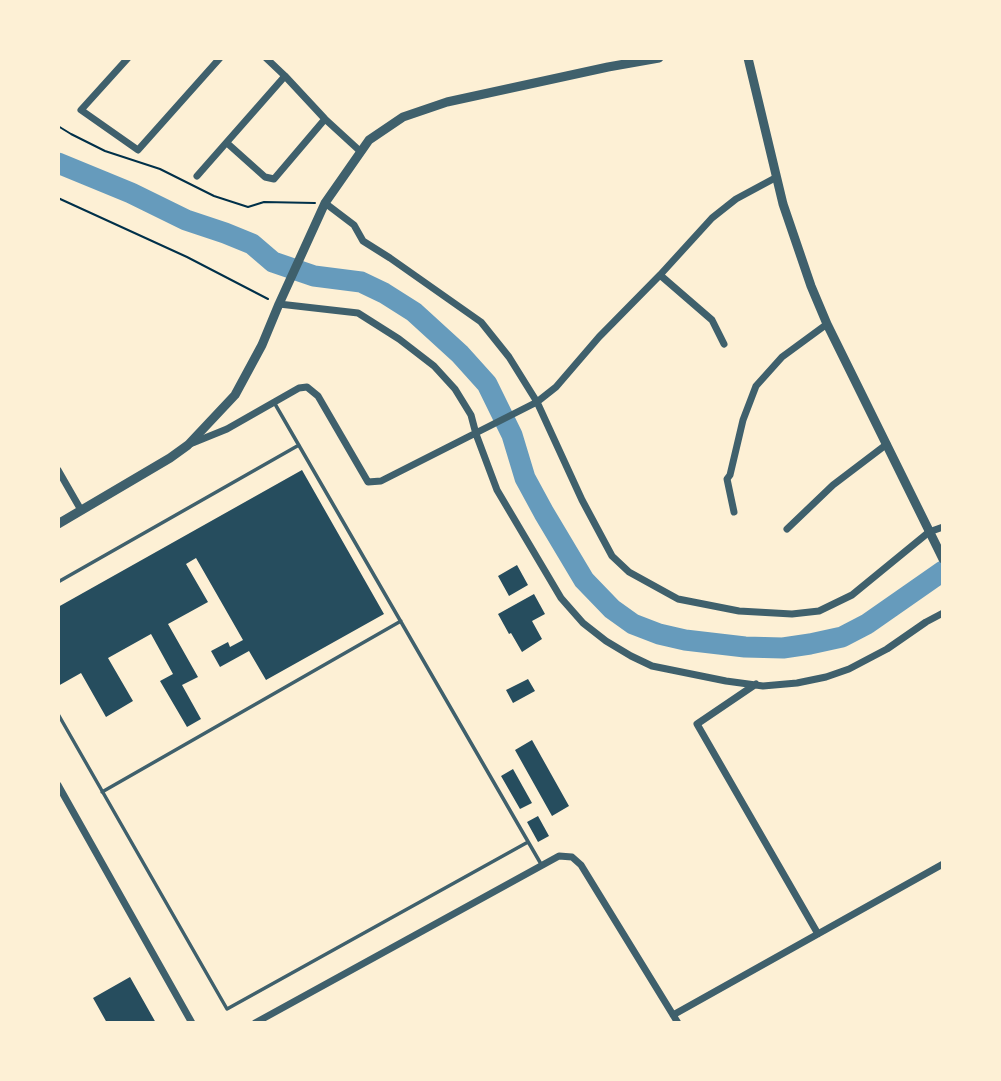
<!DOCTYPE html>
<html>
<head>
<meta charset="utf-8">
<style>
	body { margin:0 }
	#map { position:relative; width:1001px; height:1081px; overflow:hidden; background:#fdf0d5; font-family:Rubik,sans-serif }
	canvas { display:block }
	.frame { position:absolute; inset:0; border:60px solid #fdf0d5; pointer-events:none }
</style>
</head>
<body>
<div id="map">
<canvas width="1001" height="1081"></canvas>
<div class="frame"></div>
</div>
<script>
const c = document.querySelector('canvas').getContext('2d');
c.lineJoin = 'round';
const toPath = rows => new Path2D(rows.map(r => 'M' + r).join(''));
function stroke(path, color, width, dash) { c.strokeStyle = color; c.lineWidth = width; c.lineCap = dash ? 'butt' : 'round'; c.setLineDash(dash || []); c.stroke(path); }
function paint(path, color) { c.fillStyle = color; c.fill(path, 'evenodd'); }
stroke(toPath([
	[58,163,131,193,186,220,225,233,252,244,273,262,314,276,361,282,384,293,414,312,460,354,487,384,512,435,525,478,544,513,584,580,612,609,633,624,659,634,685,640,745,647,783,648,810,644,842,637,867,624,943,571]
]), '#669bbc', 21);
paint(toPath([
	[302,470,384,614,266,680,249,651,220,667,211,651,228,642,230,647,243,640,196,558,186,564,208,602,168,624,198,677,182,685,201,719,187,727,160,681,173,674,151,634,108,658,133,701,106,717,81,673,58,686,58,607],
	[517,565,528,585,509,596,498,576],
	[534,594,545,614,532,621,542,639,522,652,511,633,509,634,498,614],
	[528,679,535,691,513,703,506,690],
	[532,740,569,806,552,816,515,750],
	[513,769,532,803,520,809,501,776],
	[538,816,549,836,538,842,527,822],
	[130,977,156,1023,107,1023,93,998]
]), '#264d5e');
stroke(toPath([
	[58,126,71,134,105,151,160,169,214,196,248,207,264,202,315,203],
	[58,198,187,257,268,299]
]), '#003049', 2);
stroke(toPath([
	[275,404,541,864],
	[58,582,299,445],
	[58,714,227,1009,528,842],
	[102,792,401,621]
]), '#3f606c', 3.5);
stroke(toPath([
	[128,58,81,110,138,150,220,58],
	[266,58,285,76,325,119,361,152],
	[227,143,265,177,274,179,325,119],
	[197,176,285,76],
	[325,203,354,225,363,241,390,258,481,322,509,357,537,402,582,500,612,556,629,572,678,599,739,611,792,614,819,611,852,595,929,532,943,527],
	[660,275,712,320,724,344],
	[279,304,358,313,399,339,434,366,455,389,471,415,476,434,497,490,561,598,583,623,606,641,631,656,652,666,726,681,763,686,797,683,826,677,849,669,887,649,926,622,943,613],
	[190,444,227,429,299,388,307,387,318,396,368,482,381,481,537,402,556,387,599,337,660,275,712,218,736,199,775,178],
	[58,470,81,510],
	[734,512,727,479,730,475,743,420,756,386,782,357,827,324],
	[787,529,833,485,887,444],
	[756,684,697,724,818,934],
	[58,785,192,1023],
	[673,1015,943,864],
	[255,1023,559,856,572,857,581,865,678,1023]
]), '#3f606c', 7);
stroke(toPath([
	[748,58,783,204,811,286,827,324,943,559],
	[58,524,170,458,188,445,235,395,262,345,279,304,325,203,369,140,403,117,447,102,608,67,659,58]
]), '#3f606c', 9);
</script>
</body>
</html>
